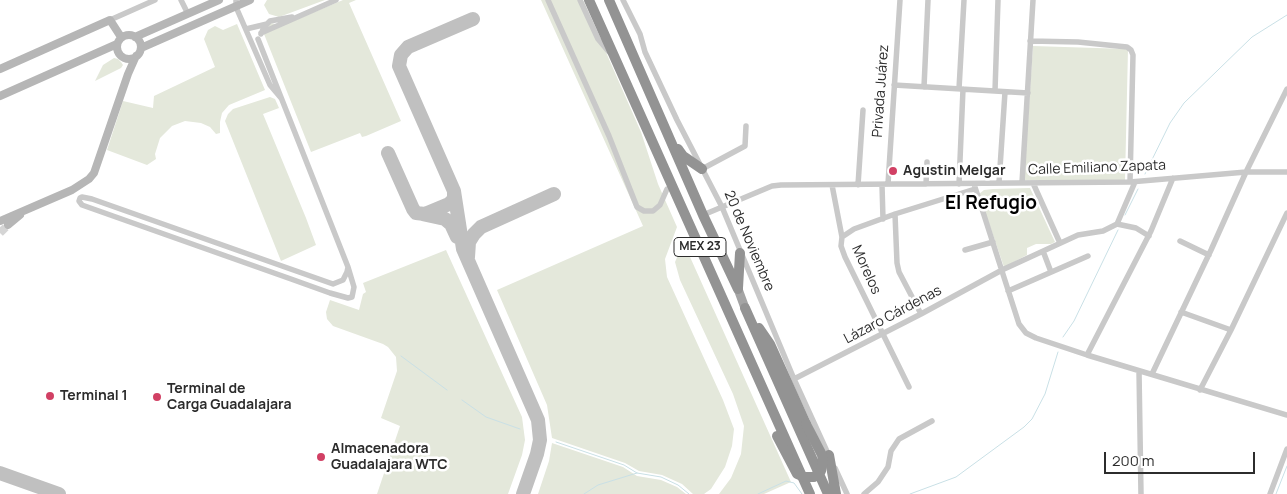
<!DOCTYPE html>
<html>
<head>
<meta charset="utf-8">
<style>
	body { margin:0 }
	#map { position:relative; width:1287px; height:494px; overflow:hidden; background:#fff; font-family:Manrope,sans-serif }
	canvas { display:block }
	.scale { position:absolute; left:1104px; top:452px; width:151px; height:22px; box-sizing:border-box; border:2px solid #2c2c2c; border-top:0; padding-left:6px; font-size:15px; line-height:18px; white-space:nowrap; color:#2c2c2c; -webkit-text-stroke:4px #fff; paint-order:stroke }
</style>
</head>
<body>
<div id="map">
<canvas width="1287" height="494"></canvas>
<div class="scale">200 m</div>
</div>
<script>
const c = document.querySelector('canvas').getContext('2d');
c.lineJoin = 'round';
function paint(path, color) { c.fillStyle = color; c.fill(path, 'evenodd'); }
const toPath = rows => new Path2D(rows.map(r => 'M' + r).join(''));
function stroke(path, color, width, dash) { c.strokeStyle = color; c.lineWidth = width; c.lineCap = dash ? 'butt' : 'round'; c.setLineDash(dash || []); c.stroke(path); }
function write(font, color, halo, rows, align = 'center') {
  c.font = font + ' Manrope,sans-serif'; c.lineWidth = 5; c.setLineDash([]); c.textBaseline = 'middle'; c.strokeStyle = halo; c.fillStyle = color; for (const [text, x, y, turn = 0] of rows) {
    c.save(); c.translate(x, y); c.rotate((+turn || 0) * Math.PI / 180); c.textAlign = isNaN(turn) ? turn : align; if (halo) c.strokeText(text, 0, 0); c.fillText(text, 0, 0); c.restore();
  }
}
paint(toPath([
	[267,0,325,0,279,17,269,14,264,5],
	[343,0,356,0,349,3,401,121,366,136,362,137,360,133,311,152,262,29,271,23,279,25,286,24],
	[541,0,583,0,641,132,658,184,677,227,665,259,667,277,723,400,734,429,732,446,725,467,711,489,704,494,693,494,682,484,662,475,639,471,625,463,552,438,547,405,497,290,643,226],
	[237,24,265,90,229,105,222,113,220,122,220,133,216,134,210,127,201,123,185,121,172,126,160,138,155,154,156,159,147,165,107,150,123,101,153,108,154,96,215,67,204,39,208,30,215,26,223,30],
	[1033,46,1128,49,1125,180,1024,180],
	[114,58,118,59,121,62,123,65,121,68,95,81,103,65],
	[270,97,275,99,279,108,263,114,306,218,316,245,281,261,225,121,228,114,233,109],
	[1030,188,1055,242,1051,244,1036,244,1027,248,1027,255,1004,267,979,194,984,190,993,189],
	[686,248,791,482,764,494,719,494,731,478,741,454,744,426,733,394,680,280,675,262,679,253],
	[446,250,522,417,525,440,522,455,508,494,377,494,400,426,381,418,397,371,396,357,388,347,383,344,333,326,327,319,326,312,330,300,359,310,363,294,366,292,363,283],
	[552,443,623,467,637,476,661,480,677,487,686,494,538,494,549,461]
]), '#e4e8db');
stroke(toPath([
	[1145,174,1170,123,1184,103,1252,37,1287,15],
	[1125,215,1138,189],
	[1063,337,1074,321,1118,230],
	[401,356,447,390],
	[462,400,486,417,520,429],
	[556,442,624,465,637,473,661,477,678,485,689,494],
	[584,494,598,485,637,473],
	[758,494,786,481,794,483,802,494],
	[910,494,956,477,1024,427,1032,419,1045,394,1058,352],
	[1276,494,1287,466]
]), '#c9e0e6', 1);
stroke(toPath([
	[473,19,408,47,401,55,399,66,454,191,463,249,538,420,540,440,537,454,523,494],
	[388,153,413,209,416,213,425,214,449,204,454,199,454,191],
	[422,214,445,219,451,224,457,237],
	[468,257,469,242,474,234,481,227,554,194],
	[0,473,59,494]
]), '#c0c0c0', 14);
stroke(toPath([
	[0,233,8,225]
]), '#d5d5d5', 8, [8, 4]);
stroke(toPath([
	[181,0,188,14],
	[236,0,236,7,270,85,281,98],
	[548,0,609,136,637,207,644,211,653,211,660,205,667,189],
	[580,0,598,39,609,52],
	[623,0,640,34,645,52,677,120,722,207,794,379,830,458],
	[110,20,155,0],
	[246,29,267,24],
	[261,33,336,0],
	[261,34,264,27,270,21,292,17],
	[258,39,348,267,354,287,352,297,348,298,330,293,291,279,82,205,79,201,80,198,82,197,92,199,333,284,343,280,347,272,348,267],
	[1030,41,1078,42,1127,47,1131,50,1133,55,1130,182],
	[894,85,1028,93],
	[924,87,928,0],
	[959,89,964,0],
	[995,91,998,0],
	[702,169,745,146,746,126],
	[999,183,1005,92],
	[1022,183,1033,0],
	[1033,183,1060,243],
	[888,184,900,0],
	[926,184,927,162],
	[959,184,963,89],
	[974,184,1019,324,1026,333,1036,338,1087,355,1287,415],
	[832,185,842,237,841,246,845,257,909,387],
	[858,185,863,110],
	[882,185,883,219],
	[895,214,897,263,899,272,921,314],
	[703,215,772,186,781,185,1130,182,1246,172,1287,172],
	[1117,224,1135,182],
	[842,237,854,229,895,214,975,189],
	[1180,241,1209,255],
	[965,250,993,242],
	[1043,251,1051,272],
	[1008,291,1088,256],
	[1181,312,1231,330],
	[1087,355,1151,231,1173,178],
	[1139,371,1141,494],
	[1152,374,1211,250,1246,172,1287,89],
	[794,379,921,314,1002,270,1078,235,1103,231,1117,224,1136,228,1149,236],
	[1200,390,1231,330,1287,213],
	[835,468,847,494],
	[864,494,878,482,888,467,891,451,899,439,932,421],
	[1270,494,1287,449]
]), '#c9c9c9', 5.5);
stroke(toPath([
	'117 47a12 12 0 1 1 24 0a12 12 0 1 1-24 0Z',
	[135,37,219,0],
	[141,48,250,0],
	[0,69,110,20,121,37],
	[0,96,117,44],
	[0,221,72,190,89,179,94,173,128,74,136,56],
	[8,225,20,215]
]), '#b6b6b6', 8);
stroke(toPath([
	[738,289,745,308]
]), '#a4a4a4', 9);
stroke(toPath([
	[589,0,810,494],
	[609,0,703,215,738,289],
	[678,149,683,156,702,169],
	[738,288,740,253],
	[745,308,828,494],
	[759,328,770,344,806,424],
	[829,455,836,494]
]), '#939393', 10);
stroke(toPath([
	[777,436,797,474,804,477,814,477,821,471,823,461,822,455,806,424]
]), '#939393', 10);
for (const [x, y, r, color] of [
	[893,171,5,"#d14064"],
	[50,396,5,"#d14064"],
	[157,397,5,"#d14064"],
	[321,457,5,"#d14064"]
]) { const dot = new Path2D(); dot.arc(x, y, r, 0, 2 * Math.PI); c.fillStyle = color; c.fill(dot); stroke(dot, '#fff', 2); }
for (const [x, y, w] of [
	[700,247,52]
]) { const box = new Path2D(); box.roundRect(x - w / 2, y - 9.5, w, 19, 4); c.fillStyle = '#fff'; c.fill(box); stroke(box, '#2c2c2c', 1); }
write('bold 12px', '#2c2c2c', null, [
	["MEX 23",700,247]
]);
write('14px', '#2c2c2c', '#fff', [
	["Privada Juárez",881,91,-86],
	["Calle Emiliano Zapata",1097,168,-2],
	["20 de Noviembre",749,241,67],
	["Morelos",866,270,66],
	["Lázaro Cárdenas",893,315,-28]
]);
write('bold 14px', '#2c2c2c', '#fff', [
	["Agustin Melgar",903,171],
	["Terminal de",167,389],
	["Carga Guadalajara",167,405],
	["Terminal 1",60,396],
	["Almacenadora",331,449],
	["Guadalajara WTC",331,465]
], 'left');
write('bold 19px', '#000', '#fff', [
	["El Refugio",991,204]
]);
</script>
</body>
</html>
